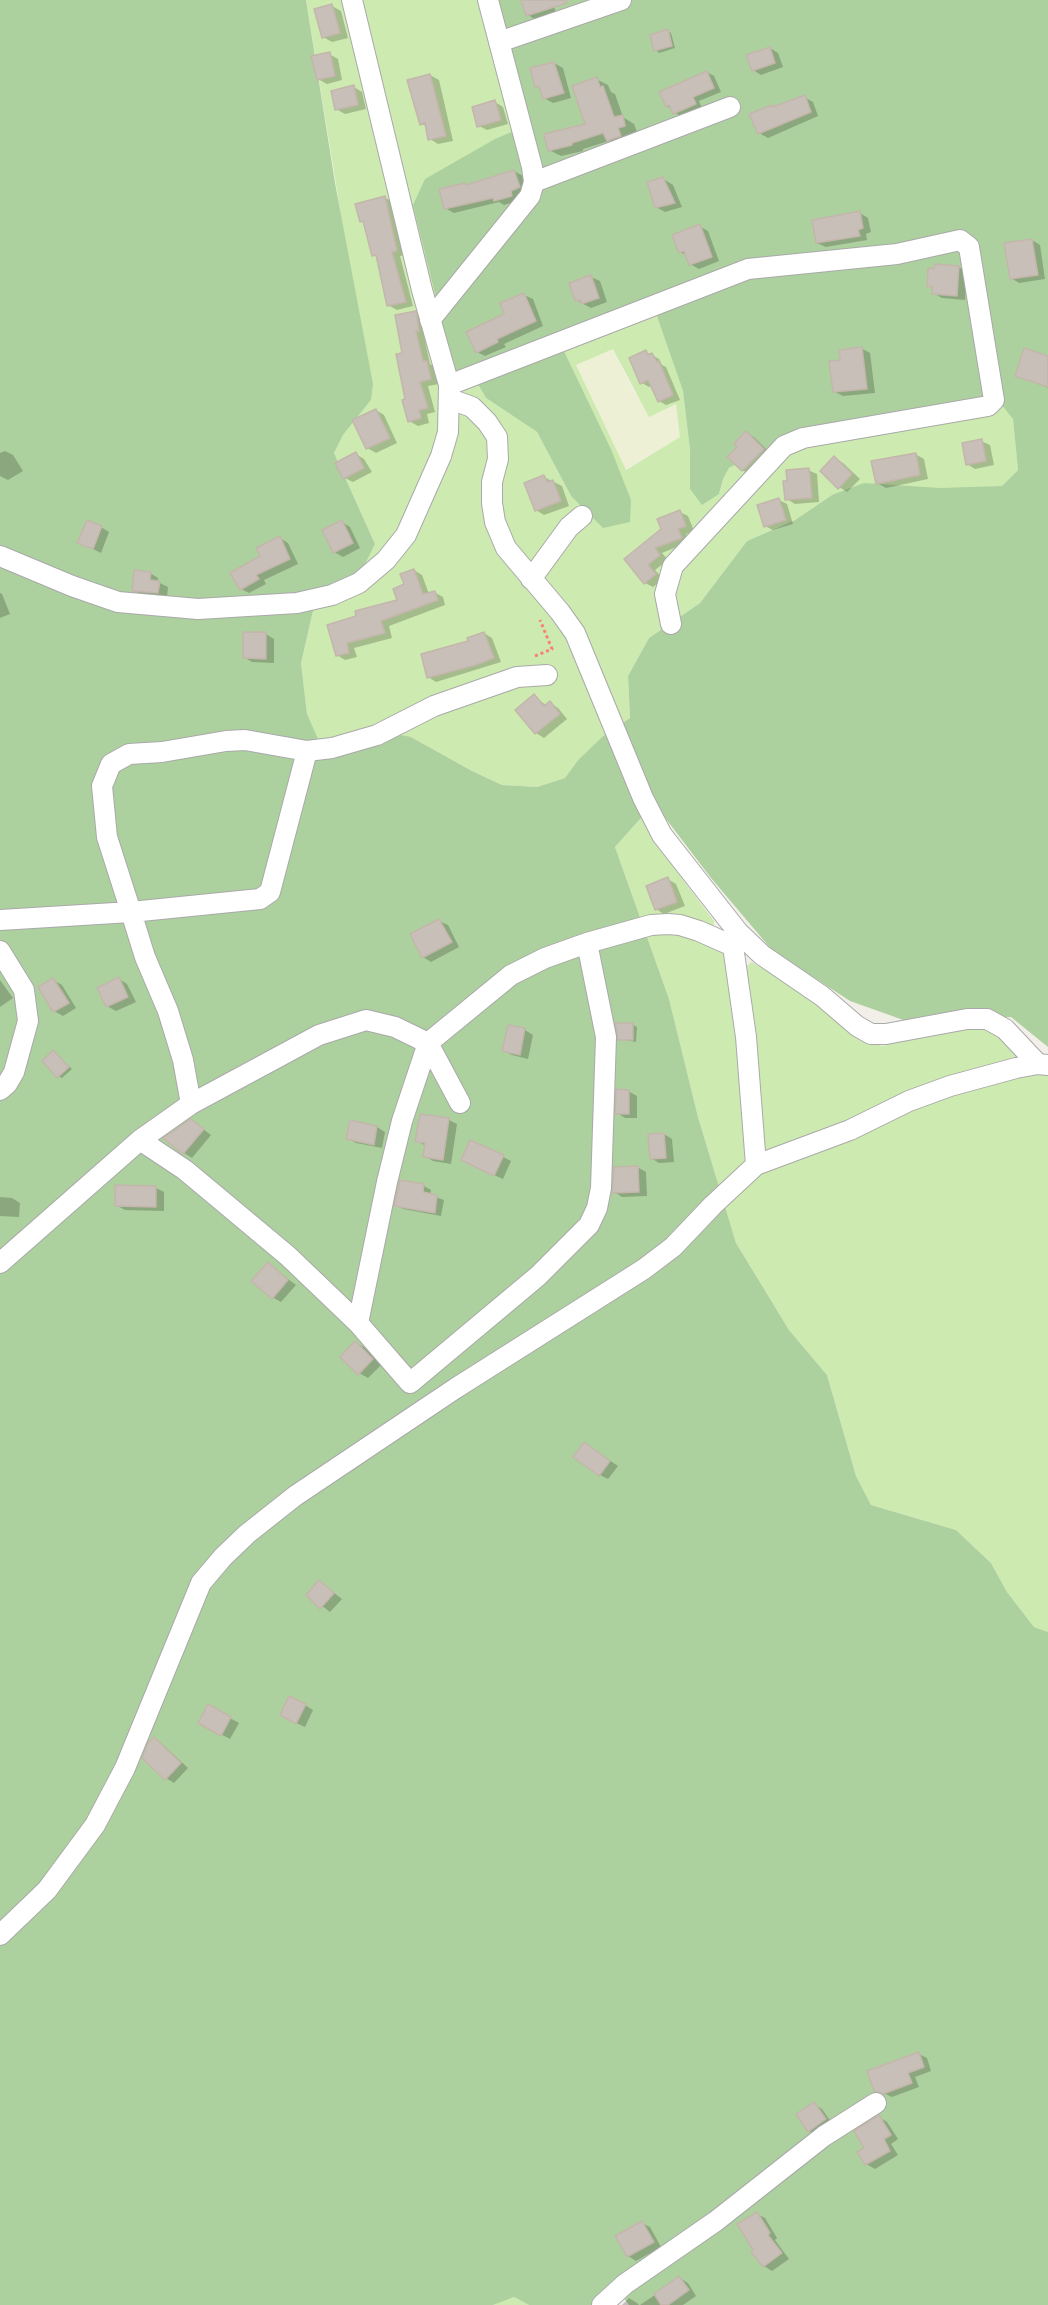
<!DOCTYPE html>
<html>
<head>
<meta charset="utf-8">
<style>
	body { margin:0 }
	canvas { display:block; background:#f2efe9 }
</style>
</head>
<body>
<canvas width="1048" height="2305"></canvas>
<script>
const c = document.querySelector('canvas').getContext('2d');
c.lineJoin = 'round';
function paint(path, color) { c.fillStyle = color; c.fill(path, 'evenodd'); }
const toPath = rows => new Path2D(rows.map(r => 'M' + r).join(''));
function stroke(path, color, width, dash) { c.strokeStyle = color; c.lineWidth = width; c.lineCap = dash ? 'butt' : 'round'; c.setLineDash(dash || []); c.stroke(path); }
paint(toPath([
	[613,349,634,393,677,403,680,437,625,470,576,364]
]), '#eef0d5');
paint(toPath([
	[306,0,496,0,528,125,476,381,486,398,537,432,571,496,611,449,564,351,658,316,683,391,690,450,690,489,719,494,723,479,729,468,777,444,1002,404,1013,418,1018,470,1002,486,832,495,795,520,747,541,700,603,649,638,628,676,630,718,602,737,578,760,565,778,537,787,502,785,472,771,411,737,332,741,317,739,307,714,301,663,313,611,326,592,375,544,334,453,343,435,371,400],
	[613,349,649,417,676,404,680,437,626,470,576,365],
	[641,818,680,876,714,921,712,945,744,970,751,962,772,974,800,992,861,1041,883,1046,964,1025,987,1027,1048,1073,1048,1632,1034,1627,1007,1592,991,1563,956,1530,871,1505,856,1476,827,1375,789,1330,736,1243,698,1117,669,999,615,847],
	[514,2297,529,2305,493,2305,499,2302]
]), '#cdebb0');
paint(toPath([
	[0,0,306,0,335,183,373,384,371,400,343,435,334,453,375,544,358,578,326,592,313,611,301,663,307,714,318,739,332,741,372,730,411,737,472,771,502,785,537,787,565,778,578,760,602,737,630,718,628,676,649,638,700,603,747,541,795,520,832,495,864,483,940,488,1002,486,1018,470,1013,419,1001,404,777,444,729,468,723,479,719,494,702,505,690,489,690,450,683,391,657,316,564,351,611,449,631,500,630,522,603,528,571,496,537,432,486,398,476,381,455,374,413,205,425,179,495,139,528,125,496,0,1048,0,1048,1047,1011,1017,909,1022,850,1001,772,950,711,878,663,815,641,818,615,847,669,999,698,1117,736,1243,789,1330,827,1375,856,1476,871,1505,956,1530,991,1563,1007,1592,1034,1627,1048,1632,1048,2305,629,2305,616,2288,598,2305,529,2305,514,2297,493,2305,0,2305]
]), '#add19e');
paint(toPath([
	[523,0,552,0,556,13,536,20,528,15],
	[332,6,341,11,348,38,332,42,323,37],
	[667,31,671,33,675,48,659,53,656,50],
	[770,48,778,53,783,67,761,75,753,70],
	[329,54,338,59,342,80,327,84,318,79],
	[554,63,563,68,571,98,553,103,544,98,542,89,537,86],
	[707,72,714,76,721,92,699,101,702,108,681,117,667,106],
	[430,75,439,80,453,141,438,144,430,139,427,127,422,124],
	[596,79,608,85,611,92,615,94,623,117,634,124,637,132,629,134,632,142,620,147,609,141,583,149,583,151,561,156,549,150,587,125],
	[354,87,362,92,366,109,345,114,336,109],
	[804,97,813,102,818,116,768,138,759,133,775,108],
	[495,102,503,107,508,124,487,130,479,126],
	[514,171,523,176,528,192,520,200,504,205,499,202,454,213,445,208,468,186],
	[665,180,673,185,682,207,665,212,656,207,649,183],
	[384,197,393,202,405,255,400,256,413,306,397,310,388,305,378,258,374,255,365,223,361,221],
	[860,213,868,218,871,232,866,234,867,240,826,247,817,243],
	[699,226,708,231,719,261,699,269,690,264,688,256,680,252],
	[1032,240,1040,245,1045,279,1019,283,1011,278],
	[959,267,967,272,965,300,942,298,933,293,934,288,928,285],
	[591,277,600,281,607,302,591,308,576,300],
	[524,295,533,299,543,326,504,344,506,347,485,356,477,352],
	[415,313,424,318,427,335,424,336,430,364,435,367,439,384,428,386,435,412,427,414,429,423,418,426,409,421,404,354],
	[861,348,870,353,875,393,843,396,835,392],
	[646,352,659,359,662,365,666,367,680,400,666,405,659,401,652,385,649,387,642,383],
	[1048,357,1048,388,1016,375],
	[376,410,384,415,397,443,376,453,367,448],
	[746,433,754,437,771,454,751,475,742,470,740,447],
	[981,441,990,445,994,465,975,469,967,464],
	[5,451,13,455,23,471,8,480,0,476,0,453],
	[356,454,364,459,372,472,353,482,345,478],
	[915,454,924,459,928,479,886,488,877,483],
	[834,458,843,463,860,479,847,492,839,487],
	[808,470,817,474,819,502,795,504,787,499],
	[544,477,562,486,569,506,544,515,536,510],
	[779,500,787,504,793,524,773,530,765,526],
	[680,512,688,516,694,531,686,534,689,542,662,553,668,560,655,570,663,579,653,587,645,583,626,560,663,530],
	[342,522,350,527,360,548,343,557,334,552],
	[101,527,109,532,101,553,79,542],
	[280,538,288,543,298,564,264,580,266,584,249,593,241,589,262,556],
	[414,570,422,575,429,594,434,592,443,597,445,605,389,626,392,638,354,648,357,657,345,660,337,655,329,626,399,601],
	[150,573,158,578,158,582,168,587,167,597,142,595,134,590],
	[0,593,2,594,10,614,0,618],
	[484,633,492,638,501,662,436,682,428,677],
	[266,634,274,639,274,663,252,662,244,657],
	[534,696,547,706,550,703,558,708,567,719,544,738,536,733,518,711],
	[668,879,676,884,685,906,664,914,656,909],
	[439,921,448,925,459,947,431,962,423,957],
	[119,979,127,984,136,1002,116,1011,107,1006],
	[0,980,13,998,0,1007],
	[53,980,62,985,76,1008,63,1016,54,1011],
	[633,1025,637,1027,636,1042,619,1039],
	[525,1030,533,1035,528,1059,512,1055,504,1051],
	[53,1052,72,1069,62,1078,58,1076],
	[628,1091,637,1096,637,1118,625,1118,617,1113],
	[421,1115,449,1120,457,1124,451,1164,433,1161,425,1156,426,1146,417,1141],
	[191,1120,211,1135,192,1158,184,1153],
	[351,1122,377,1127,385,1132,382,1148,356,1143,347,1138],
	[664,1134,672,1139,674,1162,659,1163,651,1158],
	[503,1157,511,1161,503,1179,471,1165],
	[637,1167,646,1172,647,1196,622,1197,614,1192],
	[401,1181,424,1186,431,1190,430,1195,444,1200,441,1216,403,1209,396,1205],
	[156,1188,164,1192,164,1211,125,1210,116,1205],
	[0,1197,12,1198,20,1203,19,1217,0,1216],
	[268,1264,296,1285,281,1302,272,1297],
	[355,1343,364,1347,381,1365,368,1378,359,1373],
	[585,1444,618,1466,608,1479,600,1475],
	[320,1582,342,1599,330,1612,308,1595],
	[305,1705,313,1710,305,1727,290,1720],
	[208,1706,239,1723,230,1739,200,1723],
	[154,1739,162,1744,188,1768,174,1783,166,1778],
	[919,2054,927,2058,931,2071,915,2077,919,2087,892,2097,876,2090],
	[814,2104,822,2109,833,2125,817,2136,809,2131],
	[879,2117,887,2122,898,2139,891,2144,898,2155,875,2169,866,2164,866,2148],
	[757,2214,765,2218,777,2238,775,2240,789,2259,772,2271,764,2266],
	[642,2223,650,2227,661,2247,636,2261,628,2256],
	[680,2278,688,2283,696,2296,683,2305,640,2305],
	[629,2298,637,2303,639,2305,622,2305]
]), '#0003');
const building = toPath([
	[521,0,566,0,567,3,526,16,521,0],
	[332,4,340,33,322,38,314,9,332,4],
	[668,29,672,46,654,51,650,35,668,29],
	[770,47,775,63,752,71,746,55,770,47],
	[330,52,335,76,317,80,311,56,330,52],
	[554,62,564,93,543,99,539,86,535,87,530,68,554,62],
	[707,71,714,88,693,97,696,104,673,114,669,105,666,107,659,92,707,71],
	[430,74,446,136,428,140,425,123,420,125,407,80,430,74],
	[597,77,600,87,603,86,614,117,623,115,625,126,618,128,621,136,607,141,603,133,572,143,572,145,548,151,544,134,585,124,572,86,597,77],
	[354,85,358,105,335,110,331,91,354,85],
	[805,95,811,112,758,134,749,114,772,105,773,107,805,95],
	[495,100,501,120,477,127,472,107,495,100],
	[514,170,520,187,511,191,512,196,494,201,493,198,444,209,439,189,465,183,466,185,514,170],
	[663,177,675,203,655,208,647,182,663,177],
	[385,196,397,251,392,252,406,302,387,306,376,255,372,256,363,221,360,222,355,204,385,196],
	[860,211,863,228,858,230,860,236,816,243,812,220,860,211],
	[700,224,712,257,689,265,684,251,679,253,672,235,700,224],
	[1032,239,1038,275,1010,279,1004,243,1032,239],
	[935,264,959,266,957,296,932,294,932,287,927,286,928,268,934,269,935,264],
	[591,275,599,298,581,304,580,300,575,301,569,283,591,275],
	[524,293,536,321,497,339,498,342,476,353,466,332,504,314,500,303,524,293],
	[416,311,419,331,416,331,423,361,427,361,431,379,420,382,428,408,419,410,421,418,408,422,402,400,405,399,396,354,402,353,395,315,416,311],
	[862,347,867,389,833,392,829,361,840,360,839,350,862,347],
	[1024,348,1048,356,1048,387,1015,376,1024,348],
	[646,350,648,355,652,353,657,362,659,361,673,395,658,402,648,380,640,384,629,358,646,350],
	[376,409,390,438,366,449,352,420,376,409],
	[746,431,764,449,742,471,727,457,737,447,734,443,746,431],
	[982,439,986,461,966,465,962,443,982,439],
	[356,452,364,468,343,479,335,463,356,452],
	[916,453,920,475,876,484,871,461,916,453],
	[834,456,852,474,838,489,820,471,834,456],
	[809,468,812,498,785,500,783,481,787,481,786,470,809,468],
	[544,475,547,482,553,480,561,501,535,511,524,483,544,475],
	[779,498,786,520,764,527,757,505,779,498],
	[680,510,686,526,678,529,682,538,655,548,660,555,648,565,656,574,644,584,624,559,661,529,657,519,680,510],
	[87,520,102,526,93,549,77,543,87,520],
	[342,520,353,543,333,553,322,530,342,520],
	[280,536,290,559,256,575,259,579,240,590,230,573,260,556,256,548,280,536],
	[414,569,423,594,435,591,438,600,381,621,385,633,347,643,349,653,336,656,327,625,356,616,355,611,397,600,393,589,404,584,400,574,414,569],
	[134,570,151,572,150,580,160,581,158,593,132,591,134,570],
	[243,632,266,632,266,659,243,658,243,632],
	[484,632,494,658,476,665,427,678,421,654,468,641,467,638,484,632],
	[534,694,544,706,550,701,560,714,535,734,515,710,534,694],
	[668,877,677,902,655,910,646,886,668,877],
	[439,919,452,942,422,958,410,934,439,919],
	[119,977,128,997,106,1007,97,988,119,977],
	[53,978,69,1003,53,1012,38,987,53,978],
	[615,1023,633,1023,633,1040,618,1040,615,1023],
	[508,1025,525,1028,520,1055,502,1051,508,1025],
	[53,1050,69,1067,57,1078,42,1061,53,1050],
	[616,1089,629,1090,629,1114,615,1114,616,1089],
	[420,1114,449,1118,443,1160,423,1157,425,1143,415,1142,420,1114],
	[191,1119,204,1129,183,1154,163,1138,191,1119],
	[350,1120,377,1126,374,1145,346,1139,350,1120],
	[664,1133,666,1158,650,1159,648,1134,664,1133],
	[470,1140,504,1155,494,1176,461,1160,470,1140],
	[638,1166,639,1192,612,1193,614,1167,638,1166],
	[400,1180,424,1184,423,1192,437,1195,435,1213,394,1206,400,1180],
	[115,1185,156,1186,156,1207,115,1206,115,1185],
	[268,1262,288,1280,272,1299,251,1281,268,1262],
	[355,1341,373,1359,358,1375,340,1357,355,1341],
	[584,1442,610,1461,599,1476,573,1457,584,1442],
	[319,1580,334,1593,320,1609,306,1595,319,1580],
	[289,1696,306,1704,296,1724,280,1715,289,1696],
	[208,1704,231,1717,221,1736,198,1723,208,1704],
	[154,1737,181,1763,165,1780,142,1758,148,1743,154,1737],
	[919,2052,924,2067,908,2073,912,2083,883,2094,874,2091,867,2071,919,2052],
	[814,2102,826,2119,808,2132,796,2114,814,2102],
	[879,2115,891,2135,884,2139,890,2151,865,2165,857,2152,864,2148,854,2131,879,2115],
	[757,2212,770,2233,768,2235,782,2253,763,2267,751,2252,753,2250,737,2224,757,2212],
	[642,2221,654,2242,627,2257,615,2236,642,2221],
	[679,2276,689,2290,668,2305,661,2305,654,2294,679,2276]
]);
paint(building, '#c7bfb8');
stroke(building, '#c4b6ab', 1.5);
const minor = toPath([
	[499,42,621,0],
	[534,182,730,107],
	[430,320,530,196,534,182,532,167,488,0],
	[449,385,748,269,897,254,960,240,969,247,994,400,988,406,803,438,784,446,673,566,665,594,671,624],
	[450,399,472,407,487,422,497,437,498,459,492,482,492,503,495,522,506,548,560,612,575,633,643,798,662,835,738,932,762,955,822,996,857,1026,871,1034,886,1034,967,1019,987,1019,1005,1029,1038,1064],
	[0,556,72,586,118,602,198,609,297,603,332,595,359,583,386,560,406,535,441,456,448,432,449,385,422,290,352,0],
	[531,579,569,527,582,516],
	[307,751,270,892,260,899,131,912,107,837,102,786,111,764,129,754,162,752,226,741,245,740,307,751,332,748,377,735,434,706,517,677,547,675],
	[0,920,131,912,145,957,168,1011,183,1060,191,1104],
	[735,934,733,946,746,1037,756,1165],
	[587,943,606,1037,601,1188,597,1208,589,1225,538,1276,410,1383,358,1323,288,1256,185,1170,140,1140,191,1104,319,1035,366,1020,395,1027,428,1043,511,975,545,958,587,943,651,925,668,924,680,925,699,931,733,946],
	[0,951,24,990,28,1021,14,1072,7,1084,0,1090],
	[428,1043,460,1103],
	[0,1263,140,1140],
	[358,1323,387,1182,402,1121,428,1043],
	[0,1935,47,1890,95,1825,125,1768,201,1583,223,1557,247,1534,295,1496,456,1388,644,1269,673,1247,713,1205,756,1165,850,1130,909,1101,950,1086,1016,1068,1038,1064,1048,1065],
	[602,2305,625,2284,716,2221,824,2136,876,2103]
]);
stroke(minor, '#a9a9a9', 22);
stroke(toPath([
	[535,656,552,649,540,620]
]), '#fa8072', 3, [3, 3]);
stroke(minor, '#fff', 20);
</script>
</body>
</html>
